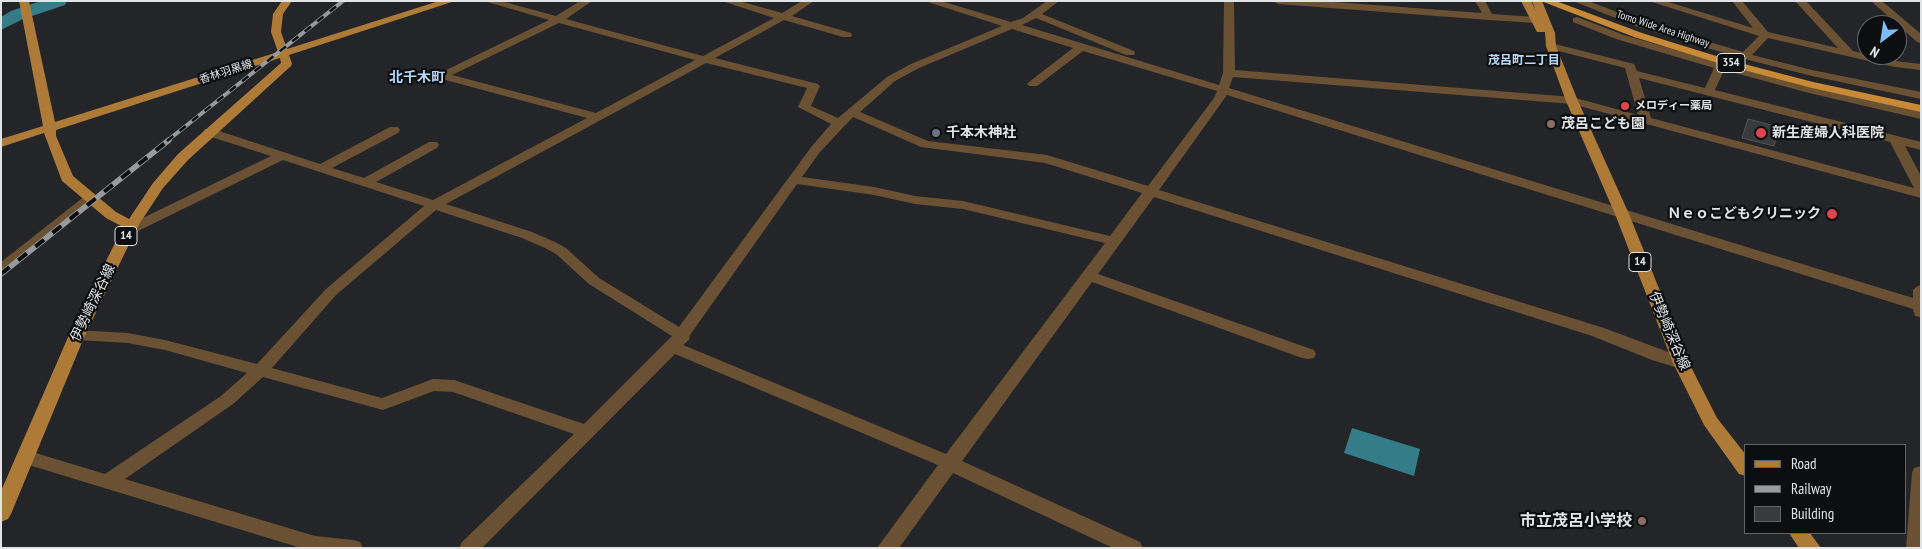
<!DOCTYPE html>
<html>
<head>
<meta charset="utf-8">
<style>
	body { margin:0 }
	#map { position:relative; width:1922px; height:549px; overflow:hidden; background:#232528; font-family:"PT Sans Narrow",sans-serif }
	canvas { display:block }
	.frame { position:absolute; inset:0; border:2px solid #e2e3e5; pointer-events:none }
	.legend { position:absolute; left:1744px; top:444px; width:162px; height:90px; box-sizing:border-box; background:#0d0e10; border:1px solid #626365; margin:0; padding:6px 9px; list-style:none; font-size:15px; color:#e2e3e5 }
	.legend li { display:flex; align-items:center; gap:10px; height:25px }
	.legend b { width:25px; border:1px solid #626365 }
	.north { position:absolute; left:1857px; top:15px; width:50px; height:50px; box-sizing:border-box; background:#0d0e10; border:1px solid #626365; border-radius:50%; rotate:211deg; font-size:14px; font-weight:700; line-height:20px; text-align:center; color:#e2e3e5 }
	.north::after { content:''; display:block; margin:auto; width:18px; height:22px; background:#7ebdf9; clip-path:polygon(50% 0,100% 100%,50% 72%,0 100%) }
</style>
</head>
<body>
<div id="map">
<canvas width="1922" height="549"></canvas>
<div class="frame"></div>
<ul class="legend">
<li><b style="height:6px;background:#ae7a38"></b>Road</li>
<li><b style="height:6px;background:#999a9d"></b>Railway</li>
<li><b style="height:14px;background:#383a3d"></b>Building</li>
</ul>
<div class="north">N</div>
</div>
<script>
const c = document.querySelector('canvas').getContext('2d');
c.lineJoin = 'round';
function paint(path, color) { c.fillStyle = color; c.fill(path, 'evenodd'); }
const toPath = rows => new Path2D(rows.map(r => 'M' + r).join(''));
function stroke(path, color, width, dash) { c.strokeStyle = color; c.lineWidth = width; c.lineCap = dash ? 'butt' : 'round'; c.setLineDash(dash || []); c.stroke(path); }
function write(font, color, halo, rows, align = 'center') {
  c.font = font + ' "PT Sans Narrow","Noto Sans JP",sans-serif'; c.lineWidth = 4.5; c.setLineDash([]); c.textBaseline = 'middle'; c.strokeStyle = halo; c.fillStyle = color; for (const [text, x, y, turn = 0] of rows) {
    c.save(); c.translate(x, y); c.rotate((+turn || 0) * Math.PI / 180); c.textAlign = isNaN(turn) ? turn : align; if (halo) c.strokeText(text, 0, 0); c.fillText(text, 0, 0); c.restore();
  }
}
paint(toPath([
	[1352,428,1420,449,1414,476,1344,453]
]), '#347d88');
paint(toPath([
	[41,1,67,1,65,5,23,19,1,30,1,17,11,11,41,1]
]), '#347d88');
const building = toPath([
	[1748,119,1779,127,1774,146,1742,138,1748,119]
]);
paint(building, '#383a3d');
stroke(building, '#525457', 1);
paint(toPath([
	[484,1,501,1,556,16,580,1,592,1,566,19,703,56,774,18,722,1,739,1,782,13,802,1,814,1,792,16,851,33,852,35,851,37,843,37,784,20,715,58,818,84,820,86,811,106,838,118,887,77,911,64,1002,26,925,1,941,1,1011,22,1023,18,1047,1,1059,1,1042,14,1134,51,1135,53,1134,55,1126,55,1036,18,1022,25,1219,85,1223,73,1224,1,1234,1,1235,70,1572,97,1638,115,1625,68,1547,48,1546,46,1551,43,1634,64,1637,71,1705,88,1714,68,1616,39,1573,22,1573,18,1577,17,1624,35,1724,64,1811,87,1921,111,1921,119,1809,93,1724,70,1715,90,1921,142,1921,150,1905,146,1921,176,1921,198,1572,104,1233,77,1229,88,1913,298,1913,290,1916,287,1921,285,1921,317,1915,316,1913,309,1227,95,1159,190,1604,328,1687,359,1689,363,1687,367,1681,369,1652,360,1592,336,1154,197,1098,274,1314,350,1316,354,1314,358,1308,359,1302,358,1092,282,962,461,1140,542,1143,548,1113,548,953,473,899,548,877,548,938,465,675,354,482,548,459,548,462,542,574,434,453,392,434,391,383,410,263,377,233,404,125,479,315,536,353,540,360,542,363,548,301,548,19,462,17,457,19,452,26,450,105,474,221,396,247,373,165,350,128,343,77,340,71,339,69,335,71,331,77,330,128,333,165,340,257,364,326,289,424,206,283,160,134,233,124,233,122,230,124,227,271,156,205,135,203,132,205,129,213,129,320,164,390,127,398,127,400,130,398,133,332,168,364,178,429,142,437,142,439,145,437,148,376,182,433,200,587,118,438,78,436,76,438,74,549,20,484,1],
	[559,23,695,60,596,113,452,75,559,23],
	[1012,29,1073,48,1029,82,1027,84,1029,86,1037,86,1083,51,1217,91,1214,98,1148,186,1047,155,928,141,860,112,895,81,919,68,1012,29],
	[706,63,807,88,798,107,831,124,812,146,679,327,599,278,566,248,555,242,532,232,446,204,706,63],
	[1639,78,1890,142,1914,188,1651,118,1639,78],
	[853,117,921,147,1045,163,1142,193,1110,236,963,201,915,196,874,187,802,177,820,152,853,117],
	[797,184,874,195,915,204,963,209,1105,243,946,454,683,345,689,340,690,335,797,184],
	[436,210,522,238,545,248,556,254,589,284,672,336,584,424,454,380,433,379,382,398,272,368,336,295,436,210],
	[1273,1,1321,1,1482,13,1475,1,1485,1,1492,14,1535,17,1540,20,1535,23,1489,20,1278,4,1273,1],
	[1573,1,1588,1,1646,23,1743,52,1759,36,1649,1,1665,1,1753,28,1732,1,1742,1,1768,32,1838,48,1795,1,1806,1,1853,51,1895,61,1921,64,1921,70,1895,67,1768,38,1752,55,1812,70,1921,92,1921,99,1812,76,1741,58,1638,27,1573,1],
	[1871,1,1882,1,1921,34,1921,43,1917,42,1871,1],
	[90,195,95,196,97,199,95,202,6,272,1,273,1,262,85,196,90,195],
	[1921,466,1921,548,1906,548,1912,473,1914,468,1921,466]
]), '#6a5133');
paint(toPath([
	[19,1,29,1,55,122,278,52,271,32,273,14,282,1,292,1,283,14,281,32,287,49,439,1,455,1,289,55,292,64,291,66,188,160,163,188,138,226,85,335,11,514,8,519,1,522,1,491,69,335,123,227,106,218,62,181,44,133,1,147,1,139,43,126,19,1],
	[280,58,281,63,178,154,153,183,129,219,116,212,73,176,56,136,56,130,280,58],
	[1521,1,1531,1,1536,11,1532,1,1542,1,1555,33,1556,46,1578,101,1629,214,1689,363,1717,418,1746,455,1746,476,1739,474,1704,425,1673,363,1615,214,1566,101,1546,46,1545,32,1537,32,1521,1],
	[1789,533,1810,533,1821,548,1799,548,1789,533]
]), '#ae7a38');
paint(toPath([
	[1541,1,1556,1,1642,33,1729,60,1813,82,1921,105,1921,112,1812,88,1721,64,1634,37,1541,1]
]), '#c98a38');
const railFar1 = toPath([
	[167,141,343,1]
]);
const rail = toPath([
	[1,274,169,140]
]);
stroke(railFar1, '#999a9d', 4);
stroke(rail, '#999a9d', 5.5);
stroke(railFar1, '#0d0e10', 2.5, [8]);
stroke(rail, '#0d0e10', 4, [11]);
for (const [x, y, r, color] of [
	[1625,106,5,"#e0444e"],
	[1551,124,5,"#8d6e63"],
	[936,133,5,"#6b7280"],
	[1761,133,6,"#e0444e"],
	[1832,214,6,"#e0444e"],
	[1642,521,5,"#8d6e63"]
]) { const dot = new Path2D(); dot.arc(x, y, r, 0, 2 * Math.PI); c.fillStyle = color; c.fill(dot); stroke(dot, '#0d0e10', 2); }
write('11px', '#e2e3e5', '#0d0e10', [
	["Tomo Wide Area Highway",1663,29,18],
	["香林羽黒線",226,72,-18]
]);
write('bold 11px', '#e2e3e5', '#0d0e10', [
	["メロディー薬局",1635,106]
], 'left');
write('bold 12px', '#b6d9fb', '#0d0e10', [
	["茂呂町二丁目",1524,61]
]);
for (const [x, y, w] of [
	[1731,63,28],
	[126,236,22],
	[1640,262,22]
]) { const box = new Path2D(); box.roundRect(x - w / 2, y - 9.5, w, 19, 4); c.fillStyle = '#0d0e10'; c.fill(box); stroke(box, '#e2e3e5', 1); }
write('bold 12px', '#e2e3e5', null, [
	["354",1731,63],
	["14",126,236],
	["14",1640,262]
]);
write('bold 14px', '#b6d9fb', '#0d0e10', [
	["北千木町",417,78]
]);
write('bold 14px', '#e2e3e5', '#0d0e10', [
	["茂呂こども園",1561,124],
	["千本木神社",946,133],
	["新生産婦人科医院",1772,133],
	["Ｎｅｏこどもクリニック",1821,214,"right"]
], 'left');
write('14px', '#e2e3e5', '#0d0e10', [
	["伊勢崎深谷線",93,303,-64],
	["伊勢崎深谷線",1669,331,67]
]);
write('bold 16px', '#e2e3e5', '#0d0e10', [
	["市立茂呂小学校",1632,521]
], 'right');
</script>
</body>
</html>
